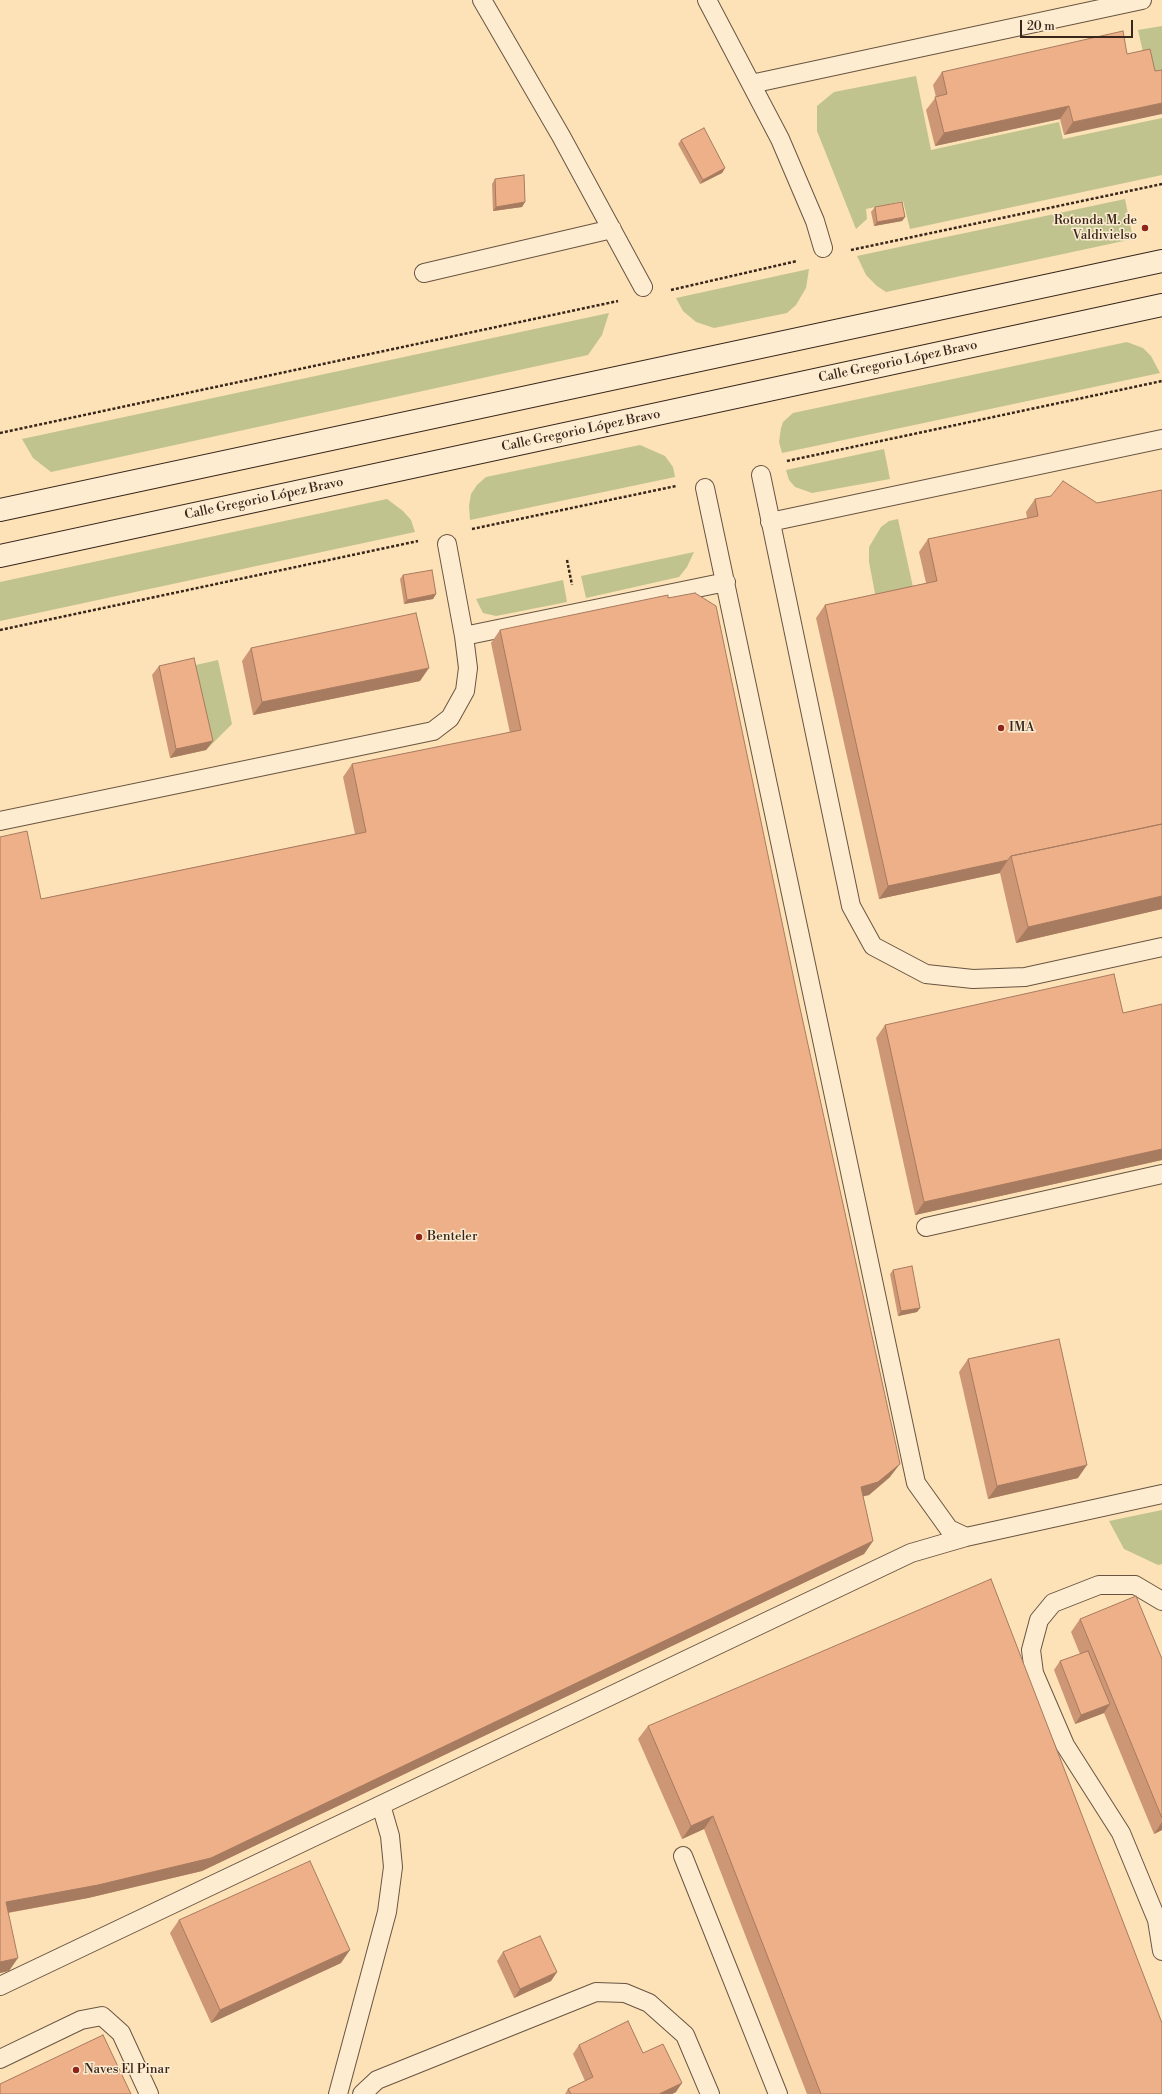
<!DOCTYPE html>
<html>
<head>
<meta charset="utf-8">
<style>
	body { margin:0 }
	#map { position:relative; width:1162px; height:2094px; overflow:hidden; background:#fce2b6; font-family:"Libre Bodoni",serif }
	canvas { display:block }
	.scale { position:absolute; left:1020px; top:20px; width:113px; height:18px; box-sizing:border-box; border:2px solid #38251b; border-top:0; padding-left:5px; font-size:12px; line-height:14px; white-space:nowrap; color:#38251b; -webkit-text-stroke:3px #fdecd0; paint-order:stroke }
</style>
</head>
<body>
<div id="map">
<canvas width="1162" height="2094"></canvas>
<div class="scale">20 m</div>
</div>
<script>
const c = document.querySelector('canvas').getContext('2d');
c.lineJoin = 'round';
function paint(path, color) { c.fillStyle = color; c.fill(path, 'evenodd'); }
const toPath = rows => new Path2D(rows.map(r => 'M' + r).join(''));
function stroke(path, color, width, dash) { c.strokeStyle = color; c.lineWidth = width; c.lineCap = dash ? 'butt' : 'round'; c.setLineDash(dash || []); c.stroke(path); }
function write(font, color, halo, rows, align = 'center') {
  c.font = font + ' "Libre Bodoni",serif'; c.lineWidth = 3; c.setLineDash([]); c.textBaseline = 'middle'; c.strokeStyle = halo; c.fillStyle = color; for (const [text, x, y, turn = 0] of rows) {
    c.save(); c.translate(x, y); c.rotate((+turn || 0) * Math.PI / 180); c.textAlign = isNaN(turn) ? turn : align; if (halo) c.strokeText(text, 0, 0); c.fillText(text, 0, 0); c.restore();
  }
}
paint(toPath([
	[1162,26,1162,77,1149,79,1138,30],
	[916,76,931,150,1059,122,1063,139,1162,118,1162,175,910,229,903,201,866,209,867,219,856,229,817,131,817,106,834,92],
	[1125,199,1133,239,886,292,877,286,866,275,857,256],
	[809,269,806,288,796,305,787,313,714,328,696,322,683,311,676,298],
	[609,313,602,335,588,355,51,472,33,458,22,439],
	[1127,342,1143,348,1151,356,1160,373,782,453,779,442,781,428,783,422,793,413],
	[640,445,665,456,673,467,675,477,470,520,469,506,471,494,477,485,486,477],
	[884,449,890,479,812,493,795,487,789,480,786,470],
	[387,499,403,511,411,520,415,532,0,621,0,582],
	[898,519,915,596,877,604,869,562,869,547,881,527,889,521],
	[694,552,687,567,679,577,586,598,581,576],
	[563,580,567,602,496,616,483,613,476,599],
	[218,660,232,724,206,750,187,667],
	[1162,1510,1162,1564,1158,1565,1124,1549,1109,1521]
]), '#c0c38d');
const service = toPath([
	[482,0,561,136,643,287],
	[707,0,780,139,815,221,823,248],
	[751,84,1142,0],
	[424,273,612,229],
	[761,475,851,906,873,946,926,974,973,979,1025,977,1162,947],
	[705,488,916,1483,949,1529,966,1537],
	[770,522,1162,439],
	[464,636,726,582],
	[0,821,433,731,450,718,465,691,468,668,464,636,447,544],
	[926,1227,1162,1174],
	[1162,1601,1135,1585,1099,1585,1053,1603,1039,1620,1031,1650,1034,1673,1065,1745,1121,1833,1157,1920,1162,1951],
	[683,1856,778,2094],
	[0,1986,911,1553,966,1537,1162,1494],
	[0,2059,81,2020,102,2016,121,2033,149,2094],
	[338,2094,387,1912,393,1867,390,1836,381,1805],
	[362,2094,377,2080,596,1992,625,1993,649,2003,685,2035,710,2094]
]);
const secondary = toPath([
	[0,510,1162,261],
	[0,556,1162,305]
]);
stroke(service, '#695442', 20);
stroke(secondary, '#38251b', 24);
stroke(toPath([
	[851,250,1162,184],
	[671,290,797,261],
	[0,433,618,301],
	[787,461,1162,381],
	[472,529,676,486],
	[567,560,572,585],
	[0,630,418,541]
]), '#38251b', 2.5, [3, 2]);
stroke(service, '#fdecd0', 18);
stroke(secondary, '#fdecd0', 22);
paint(toPath([
	[1127,54,1064,135,1060,119,935,146,926,110,936,97,933,85,942,72],
	[681,140,725,168,722,173,700,184,678,144],
	[495,179,525,202,522,207,493,211,492,184],
	[875,207,905,217,902,221,874,226,871,212],
	[1162,490,1162,909,1016,943,1000,873,879,899,816,618,825,605,926,583,919,552,928,539,1027,518,1026,512,1035,499,1097,503],
	[403,575,436,594,433,599,404,604,400,579],
	[500,630,890,1477,869,1495,863,1496,873,1541,864,1554,202,1871,88,1898,8,1913,9,1971,0,1973,41,899,355,834,343,777,352,764,510,733,491,643],
	[251,648,420,681,253,715,242,661],
	[159,666,213,741,206,750,170,758,152,675],
	[1162,1004,1162,1160,915,1215,876,1038,885,1025,1123,1013],
	[893,1270,920,1308,917,1312,898,1316,890,1274],
	[968,1359,1078,1478,988,1499,959,1372],
	[1080,1619,1162,1659,1162,1830,1154,1834,1104,1713,1075,1724,1054,1670,1060,1661,1080,1654,1071,1632],
	[648,1726,1162,2094,807,2094,704,1829,682,1839,638,1739],
	[179,1920,341,1963,211,2023,170,1933],
	[503,1952,557,1972,551,1981,514,1998,497,1961],
	[579,2045,643,2053,676,2092,672,2094,565,2094,568,2089,585,2081,573,2054]
]), '#cd9776');
paint(toPath([
	[1162,103,1162,114,1064,135,1073,122],
	[1069,106,1060,119,935,146,944,133],
	[725,168,722,173,700,184,703,180],
	[525,202,522,207,493,211,496,207],
	[905,217,902,221,874,226,877,222],
	[436,594,433,599,404,604,407,600],
	[429,668,420,681,253,715,262,702],
	[213,741,206,750,170,758,176,749],
	[1008,860,1000,872,1000,873,879,899,888,886],
	[1162,896,1162,909,1016,943,1028,927],
	[1162,1149,1162,1160,915,1215,924,1202],
	[920,1308,917,1312,898,1316,901,1311],
	[900,1464,890,1477,869,1495,852,1499,861,1487],
	[1087,1465,1078,1478,988,1499,997,1486],
	[873,1541,864,1554,202,1871,88,1898,0,1914,6,1902],
	[1110,1704,1104,1713,1075,1724,1081,1715],
	[713,1816,704,1829,682,1839,691,1826],
	[1162,1822,1162,1830,1154,1834],
	[350,1950,341,1963,211,2023,220,2010],
	[18,1958,9,1971,0,1973,0,1962],
	[557,1972,551,1981,514,1998,520,1989],
	[682,2083,676,2092,672,2094,659,2094]
]), '#a77b60');
const building = toPath([
	[1123,31,1127,54,1150,49,1155,71,1162,70,1162,103,1073,122,1069,106,944,133,935,97,947,94,942,72,1123,31],
	[704,128,725,168,703,180,681,140,704,128],
	[524,175,525,202,496,207,495,179,524,175],
	[902,202,905,217,877,222,875,207,902,202],
	[1063,481,1097,503,1162,490,1162,824,1011,856,1008,860,888,886,825,605,937,581,928,539,1038,516,1035,499,1051,496,1063,481],
	[432,570,436,594,407,600,403,575,432,570],
	[695,593,716,606,798,999,897,1450,900,1464,878,1482,861,1487,873,1541,211,1858,98,1885,6,1902,18,1958,0,1962,0,837,27,831,41,899,366,832,352,764,521,730,500,630,668,595,668,598,695,593],
	[416,613,429,668,262,702,251,648,416,613],
	[194,658,213,741,176,749,159,666,194,658],
	[1162,824,1162,896,1028,927,1011,856,1162,824],
	[1114,974,1123,1013,1162,1004,1162,1149,924,1202,885,1025,1114,974],
	[912,1266,920,1308,901,1311,893,1270,912,1266],
	[1059,1339,1087,1465,997,1486,968,1359,1059,1339],
	[991,1579,1162,2023,1162,2094,821,2094,713,1816,691,1826,648,1726,991,1579],
	[1136,1596,1162,1659,1162,1818,1080,1619,1136,1596],
	[1088,1651,1110,1704,1081,1715,1060,1661,1088,1651],
	[310,1861,350,1950,220,2010,179,1920,310,1861],
	[540,1936,557,1972,520,1989,503,1952,540,1936],
	[628,2021,643,2053,663,2044,682,2083,659,2094,571,2094,568,2089,593,2077,579,2045,628,2021],
	[103,2035,131,2094,0,2094,0,2084,103,2035]
]);
paint(building, '#eeb089');
stroke(building, '#a77b60', 1);
for (const [x, y, r, color] of [
	[1145,228,4,"#8f2418"],
	[1001,728,4,"#8f2418"],
	[419,1237,4,"#8f2418"],
	[76,2070,4,"#8f2418"]
]) { const dot = new Path2D(); dot.arc(x, y, r, 0, 2 * Math.PI); c.fillStyle = color; c.fill(dot); stroke(dot, '#fdecd0', 1.5); }
write('13px', '#38251b', '#fdecd0', [
	["Rotonda M. de",1137,221,"right"],
	["Valdivielso",1137,236,"right"],
	["IMA",1009,728],
	["Benteler",427,1237],
	["Naves El Pinar",84,2070]
], 'left');
write('13px', '#38251b', '#fdecd0', [
	["Calle Gregorio López Bravo",898,362,-12],
	["Calle Gregorio López Bravo",581,431,-12],
	["Calle Gregorio López Bravo",264,499,-12]
]);
</script>
</body>
</html>
